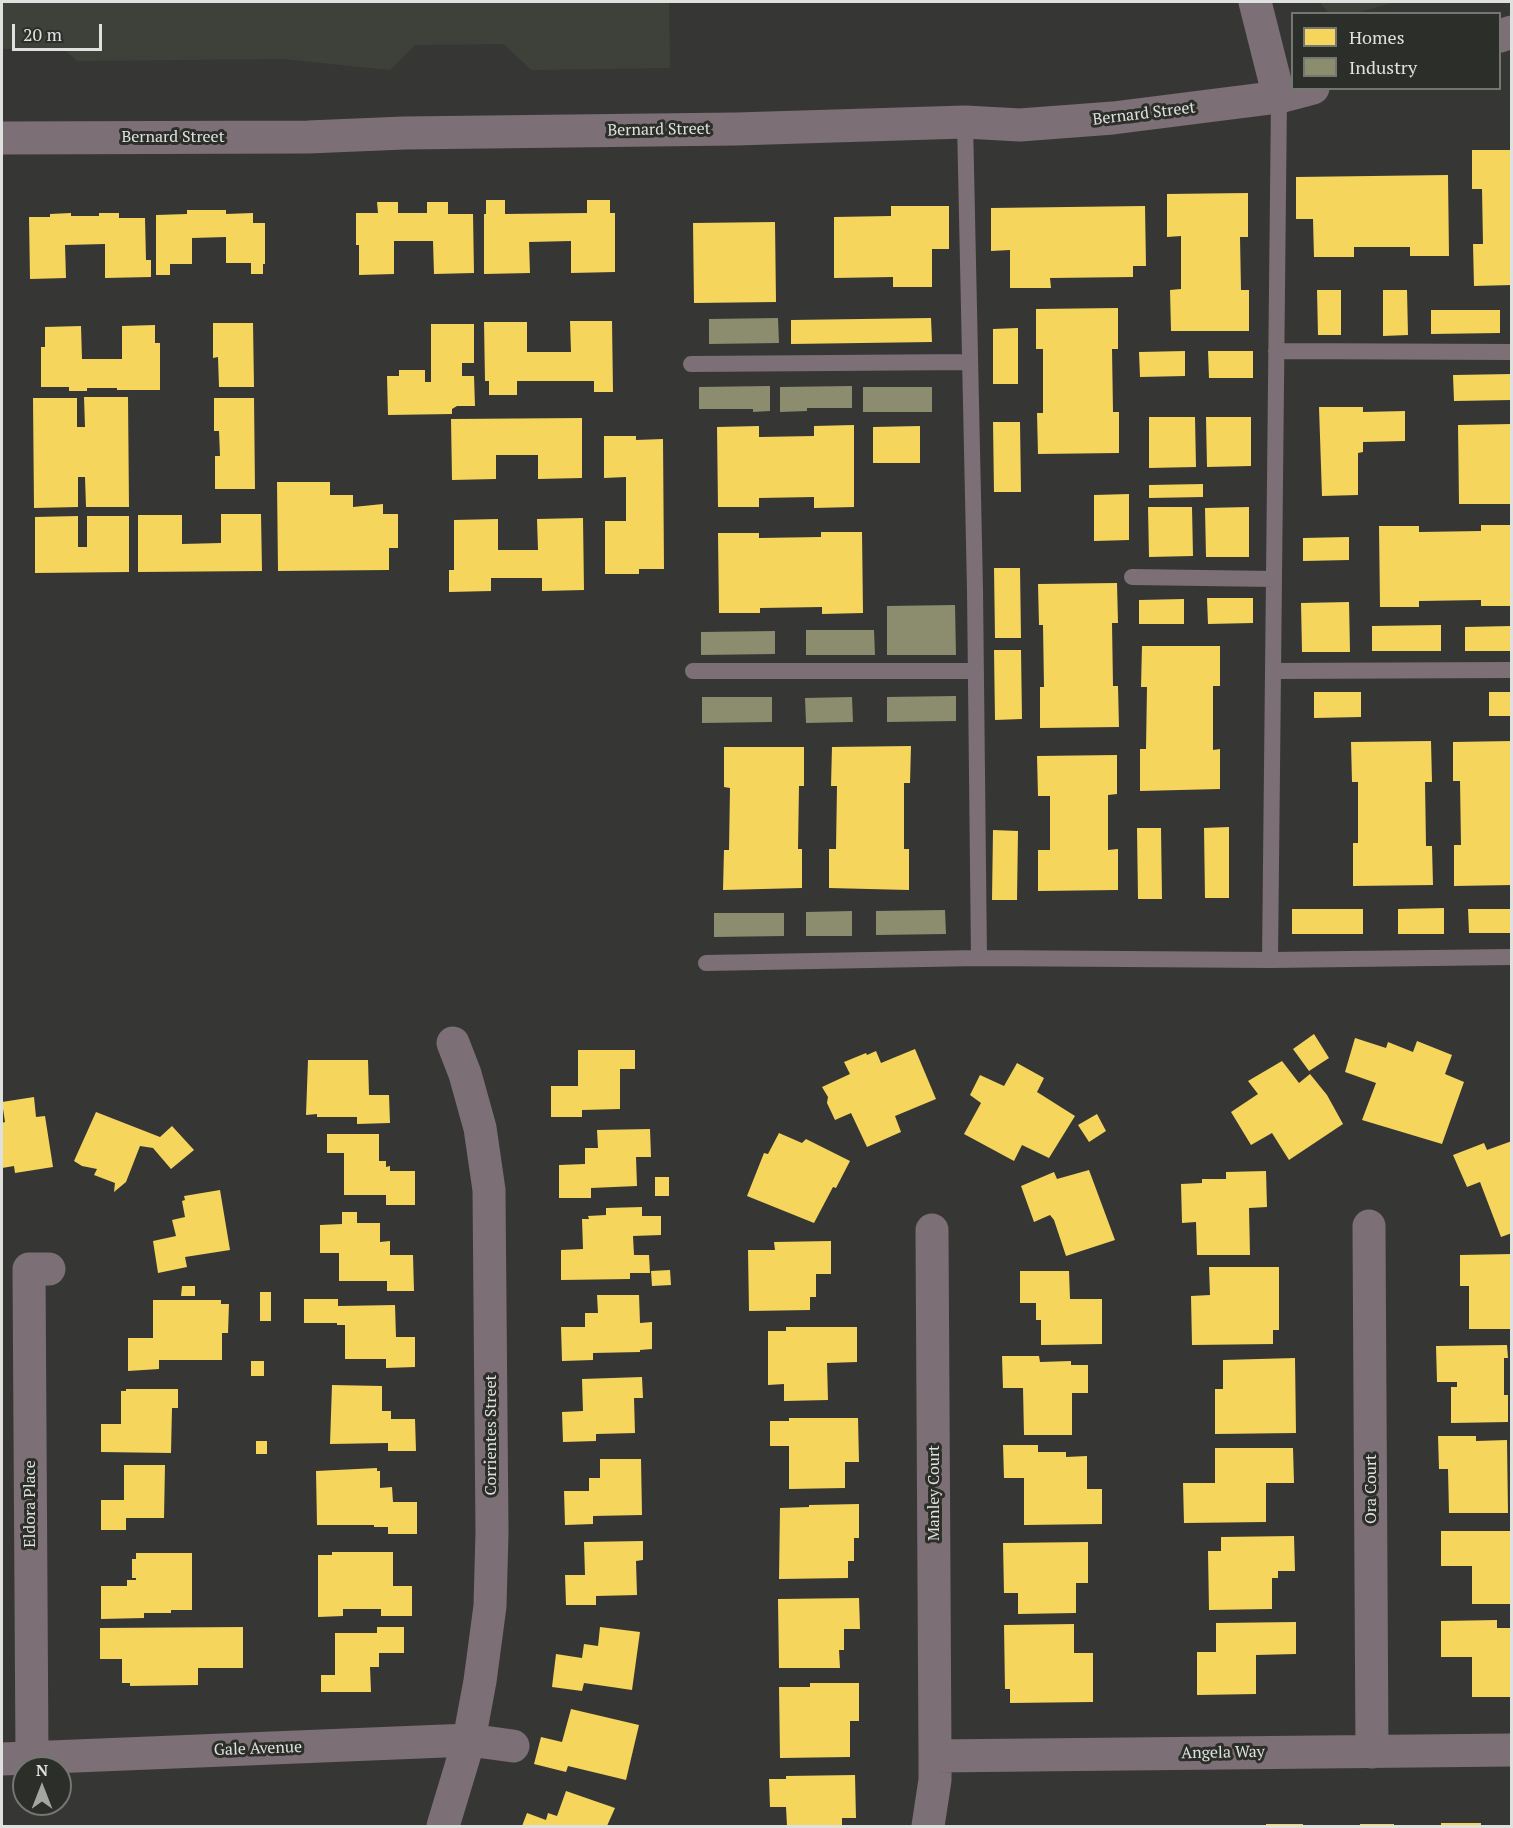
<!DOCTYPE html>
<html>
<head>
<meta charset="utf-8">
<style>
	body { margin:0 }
	#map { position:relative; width:1513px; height:1828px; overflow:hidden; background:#363735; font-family:"PT Serif",serif }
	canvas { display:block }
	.frame { position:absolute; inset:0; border:3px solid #dfe1de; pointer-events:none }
	.legend { position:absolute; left:1291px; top:12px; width:210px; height:78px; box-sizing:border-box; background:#2c2e2a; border:2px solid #747672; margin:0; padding:8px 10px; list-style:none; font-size:18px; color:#dfe1de }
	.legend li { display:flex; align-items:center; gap:12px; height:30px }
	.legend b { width:30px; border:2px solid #747672 }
	.north { position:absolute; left:12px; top:1756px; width:60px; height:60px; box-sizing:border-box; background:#2c2e2a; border:2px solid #747672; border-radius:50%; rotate:0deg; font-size:16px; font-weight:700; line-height:24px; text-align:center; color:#dfe1de }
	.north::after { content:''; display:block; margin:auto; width:21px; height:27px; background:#a4a6a3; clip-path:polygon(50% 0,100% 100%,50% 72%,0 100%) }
	.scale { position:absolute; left:12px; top:24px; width:90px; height:27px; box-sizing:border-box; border:3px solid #dfe1de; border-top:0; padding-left:8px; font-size:18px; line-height:21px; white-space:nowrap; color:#dfe1de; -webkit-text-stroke:4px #2c2e2a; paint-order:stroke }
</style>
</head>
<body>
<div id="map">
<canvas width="1513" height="1828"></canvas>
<div class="frame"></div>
<ul class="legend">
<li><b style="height:16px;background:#f6d55c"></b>Homes</li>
<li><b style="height:16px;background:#8c8c6e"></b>Industry</li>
</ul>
<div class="north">N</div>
<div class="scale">20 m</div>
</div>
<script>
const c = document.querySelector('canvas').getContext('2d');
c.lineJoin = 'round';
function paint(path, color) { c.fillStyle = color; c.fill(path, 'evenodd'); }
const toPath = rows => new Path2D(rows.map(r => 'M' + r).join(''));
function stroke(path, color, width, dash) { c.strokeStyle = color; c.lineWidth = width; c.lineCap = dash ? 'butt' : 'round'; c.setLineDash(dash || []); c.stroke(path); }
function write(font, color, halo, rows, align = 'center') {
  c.font = font + ' "PT Serif",serif'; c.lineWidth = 6; c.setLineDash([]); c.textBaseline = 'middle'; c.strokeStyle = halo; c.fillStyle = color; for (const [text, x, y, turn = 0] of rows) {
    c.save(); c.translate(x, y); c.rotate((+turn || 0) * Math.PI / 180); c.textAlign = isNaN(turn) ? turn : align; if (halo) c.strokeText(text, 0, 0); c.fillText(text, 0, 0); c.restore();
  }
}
paint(toPath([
	[2,2,669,2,670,68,531,70,504,44,415,45,390,70,283,59,77,61,63,48,2,49],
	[1320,2,1395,2,1353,14,1328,13]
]), '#3e4139');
paint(toPath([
	[1472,150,1512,150,1512,285,1474,286,1473,244,1483,244,1482,189,1472,189],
	[1448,175,1449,256,1410,256,1410,247,1354,247,1354,257,1314,257,1313,219,1296,219,1296,177],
	[1248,193,1248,237,1240,237,1241,290,1249,290,1249,331,1171,331,1170,290,1181,289,1181,236,1167,237,1167,194],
	[486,200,505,200,505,214,587,213,587,200,610,200,610,213,615,213,615,272,571,273,571,241,529,242,530,273,484,274,484,214,486,214],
	[377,202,398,202,398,213,427,213,427,202,448,202,448,214,473,214,474,273,434,274,433,241,394,241,394,274,359,275,359,245,356,245,356,213,378,213],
	[891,206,949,206,949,249,932,249,932,287,893,287,893,277,834,278,834,217,891,216],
	[1145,206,1146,266,1133,266,1133,277,1050,278,1051,288,1010,288,1010,250,991,251,991,208],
	[187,210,226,210,226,214,253,213,253,223,265,223,265,264,263,264,263,274,251,274,251,263,226,263,226,237,192,238,192,264,170,264,170,275,156,275,156,215,187,214],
	[71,213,71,216,99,216,99,213,119,213,119,218,145,218,146,260,151,260,151,277,105,278,105,244,65,245,66,278,30,279,29,217,50,217,50,214],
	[775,222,776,302,694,303,693,223],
	[1317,290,1341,290,1341,335,1318,335],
	[1383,290,1407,290,1408,335,1383,336],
	[1118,308,1118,349,1112,349,1113,412,1119,412,1119,453,1038,454,1037,413,1043,413,1043,349,1036,349,1036,309],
	[1431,310,1500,310,1500,333,1431,334],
	[931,318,932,342,791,344,791,320],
	[570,321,612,321,613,392,594,392,594,381,517,381,517,395,489,395,489,381,485,381,484,322,527,322,527,352,571,352],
	[213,323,253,323,254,387,219,387,218,357,213,358],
	[431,324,474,324,474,363,462,363,462,376,474,376,475,406,457,406,452,409,452,414,388,415,387,376,399,376,399,370,425,370,425,382,431,382],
	[155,325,155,343,160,343,160,390,117,390,117,388,87,388,87,391,69,391,69,387,41,387,41,347,45,347,45,327,81,326,82,359,122,359,122,326],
	[1018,328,1018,384,993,384,993,329],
	[1185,351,1185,376,1140,377,1139,352],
	[1208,351,1253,351,1253,378,1209,378],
	[1512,374,1512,400,1454,401,1453,375],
	[84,397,128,397,129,507,86,507,85,477,78,477,78,507,34,508,33,398,77,398,77,427,85,427],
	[214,398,254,398,255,489,215,489,215,456,220,456,219,431,214,431],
	[1319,407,1363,407,1363,412,1405,411,1405,441,1363,442,1363,452,1358,453,1358,495,1322,496],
	[1149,417,1195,417,1196,467,1149,468],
	[1206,417,1251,417,1251,466,1207,467],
	[582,418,582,478,538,479,538,455,496,455,496,479,452,480,451,419],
	[993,422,1020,422,1021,492,994,492],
	[1512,424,1512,504,1459,504,1458,425],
	[854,425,854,507,814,508,814,497,759,498,759,507,718,507,717,427,759,426,759,437,814,436,814,426],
	[920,426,920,463,873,463,873,427],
	[604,436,636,436,636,440,663,439,664,569,639,569,639,574,605,574,605,521,626,521,626,477,604,478],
	[277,482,330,482,330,495,353,495,353,507,383,504,383,514,398,514,398,548,389,548,389,570,278,571],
	[1203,484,1203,497,1149,498,1149,485],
	[1129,494,1129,540,1094,541,1094,495],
	[1148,507,1192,507,1193,556,1149,557],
	[1249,507,1249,557,1206,557,1205,508],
	[221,514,261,514,262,571,138,572,138,515,182,515,182,544,221,543],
	[78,516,78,547,87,547,87,516,129,516,129,572,35,573,35,517],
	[583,518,584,590,542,591,542,578,491,578,491,591,449,592,449,570,454,570,454,520,498,519,498,550,538,550,537,519],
	[1481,525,1512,525,1512,606,1481,606,1481,600,1419,601,1419,607,1380,607,1379,526,1419,526,1419,532,1481,531],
	[821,532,862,532,863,613,822,614,822,607,760,608,760,613,719,613,718,533,759,533,759,538,821,537],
	[1349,537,1349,560,1303,561,1303,538],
	[994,568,1020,568,1021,638,995,638],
	[1117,583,1118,623,1112,623,1113,686,1118,686,1119,727,1040,728,1040,687,1044,687,1043,625,1039,625,1038,584],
	[1207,598,1253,598,1253,623,1208,624],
	[1184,599,1184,624,1139,624,1139,600],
	[1349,602,1350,652,1302,652,1301,603],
	[1441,625,1441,651,1372,651,1372,626],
	[1512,626,1512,651,1465,651,1465,627],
	[1142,646,1220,646,1220,686,1213,686,1213,750,1220,749,1220,789,1140,791,1140,749,1146,749,1147,687,1141,687],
	[994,650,1021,650,1022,719,995,720],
	[1314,692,1361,692,1361,717,1314,718],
	[1489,692,1512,692,1512,716,1489,716],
	[1431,741,1432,782,1425,782,1426,846,1432,846,1433,885,1353,886,1353,843,1358,843,1358,782,1352,782,1351,742],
	[1512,741,1512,885,1454,886,1454,845,1461,845,1460,781,1453,781,1453,742],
	[911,746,910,783,904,783,904,849,909,849,909,890,829,888,829,849,836,849,837,786,831,786,832,747],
	[724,747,804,747,804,786,799,786,798,849,802,849,802,888,723,890,724,850,729,850,730,788,724,787],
	[1117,755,1117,794,1108,795,1108,850,1118,849,1118,890,1038,891,1038,850,1050,850,1050,796,1038,796,1037,756],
	[1229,827,1229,898,1205,898,1204,828],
	[1137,828,1161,828,1162,899,1138,899],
	[993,830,1018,831,1017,900,992,900],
	[1444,908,1444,934,1398,934,1398,909],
	[1292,909,1363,909,1363,934,1292,934],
	[1468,909,1512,909,1512,933,1469,933],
	[1314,1034,1329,1058,1309,1071,1293,1049],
	[1355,1038,1386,1048,1388,1042,1413,1052,1417,1041,1452,1055,1445,1074,1464,1082,1442,1144,1362,1120,1376,1083,1345,1072],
	[915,1049,936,1099,895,1116,901,1132,867,1147,851,1113,835,1120,827,1103,828,1097,822,1087,850,1074,844,1062,866,1053,867,1055,876,1051,881,1063],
	[578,1050,635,1050,635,1069,620,1069,620,1109,582,1110,582,1117,551,1117,551,1086,578,1086],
	[308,1060,368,1060,369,1095,389,1095,390,1123,357,1124,357,1117,317,1117,317,1114,306,1115],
	[1282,1061,1299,1083,1310,1074,1327,1095,1343,1124,1289,1160,1272,1133,1251,1145,1231,1112,1258,1094,1248,1081],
	[1017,1063,1044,1078,1037,1092,1075,1116,1049,1158,1022,1145,1014,1161,964,1134,981,1103,970,1095,980,1075,1004,1086],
	[34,1097,36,1117,45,1116,53,1167,15,1173,14,1166,2,1168,2,1123,5,1122,2,1102],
	[96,1112,160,1137,172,1126,194,1150,171,1169,153,1148,140,1146,126,1182,114,1192,115,1183,94,1175,97,1169,82,1166,74,1161],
	[1097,1114,1106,1131,1089,1142,1078,1125],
	[650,1129,651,1157,636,1157,637,1186,591,1188,591,1198,559,1198,559,1165,585,1164,585,1148,598,1148,597,1130],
	[779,1133,802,1143,806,1139,850,1161,836,1188,833,1187,814,1223,747,1196,764,1153,768,1154],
	[327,1134,379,1134,379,1161,386,1161,386,1167,390,1166,390,1171,415,1171,415,1205,386,1205,386,1195,344,1195,344,1153,327,1153],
	[1512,1141,1512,1233,1501,1237,1480,1182,1467,1187,1453,1155,1484,1143,1487,1150],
	[1089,1170,1115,1240,1066,1256,1054,1220,1050,1215,1034,1222,1021,1186,1054,1172,1057,1179],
	[1266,1171,1267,1207,1249,1208,1250,1255,1197,1255,1196,1222,1182,1223,1181,1184,1202,1183,1202,1179,1226,1179,1226,1172],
	[655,1177,669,1177,669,1196,655,1196],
	[220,1190,230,1250,185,1257,187,1267,158,1273,153,1241,176,1236,172,1220,185,1217,182,1201,185,1200,184,1196],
	[642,1207,642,1216,661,1216,661,1235,633,1236,634,1255,649,1255,650,1273,630,1273,630,1279,561,1280,561,1250,583,1249,582,1219,589,1219,588,1216,606,1215,606,1208],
	[342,1212,357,1212,357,1223,380,1223,380,1242,390,1241,390,1255,413,1255,414,1291,387,1291,387,1281,339,1281,339,1253,320,1253,320,1225,342,1224],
	[831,1241,831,1274,816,1274,816,1297,810,1297,810,1310,749,1311,748,1250,775,1250,774,1242],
	[1512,1254,1512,1329,1469,1329,1469,1286,1460,1286,1460,1255],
	[1209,1267,1279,1267,1279,1330,1273,1330,1273,1344,1192,1345,1191,1296,1210,1295],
	[670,1270,671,1285,652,1286,651,1271],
	[1020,1271,1069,1271,1070,1299,1102,1299,1102,1344,1041,1345,1041,1320,1036,1320,1036,1303,1020,1303],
	[182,1286,195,1286,195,1296,181,1296],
	[260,1292,271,1292,271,1321,260,1321],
	[597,1295,639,1295,640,1323,652,1322,652,1349,640,1350,640,1352,593,1353,593,1360,562,1361,561,1327,585,1327,585,1313,598,1313],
	[304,1299,338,1299,338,1306,395,1305,396,1337,415,1337,415,1367,386,1368,386,1359,345,1359,345,1325,337,1325,337,1323,304,1323],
	[153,1300,221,1300,221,1304,229,1304,228,1333,222,1333,222,1360,159,1360,159,1369,128,1371,128,1338,153,1338],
	[786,1327,857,1327,857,1362,827,1363,828,1400,784,1401,784,1384,768,1385,768,1331,786,1331],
	[1507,1345,1508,1358,1504,1358,1504,1395,1508,1395,1508,1422,1451,1423,1451,1387,1457,1387,1457,1382,1437,1382,1436,1346],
	[1002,1356,1039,1356,1040,1362,1071,1361,1071,1365,1088,1365,1088,1393,1072,1393,1072,1435,1024,1435,1023,1388,1003,1388],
	[1295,1358,1296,1433,1215,1434,1215,1389,1223,1389,1223,1360],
	[251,1361,264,1361,264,1376,251,1376],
	[642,1377,643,1398,634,1398,635,1433,596,1434,596,1441,563,1442,562,1412,583,1411,582,1379],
	[332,1385,382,1386,382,1411,391,1411,391,1419,415,1419,416,1451,388,1451,388,1443,330,1444],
	[126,1389,178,1389,178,1408,172,1408,171,1453,101,1452,101,1424,121,1424,121,1391,126,1391],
	[789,1418,858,1418,859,1462,845,1462,845,1488,789,1489,789,1446,770,1446,770,1421,789,1421],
	[1438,1436,1476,1436,1476,1441,1507,1440,1508,1513,1449,1513,1448,1469,1439,1469],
	[256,1441,267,1441,267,1454,256,1454],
	[1003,1445,1038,1445,1038,1452,1066,1452,1066,1457,1087,1456,1087,1489,1102,1489,1102,1524,1024,1525,1024,1478,1004,1478],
	[1215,1448,1293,1448,1294,1483,1266,1483,1266,1522,1184,1523,1183,1483,1215,1483],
	[600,1459,641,1459,642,1515,593,1516,593,1524,565,1525,564,1491,589,1491,589,1478,600,1478],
	[124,1465,165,1465,164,1518,126,1518,126,1530,101,1530,101,1500,124,1500],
	[377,1468,377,1471,380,1471,380,1488,392,1487,393,1502,417,1502,417,1534,388,1534,388,1527,374,1527,374,1525,317,1525,316,1471],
	[859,1504,859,1538,854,1538,854,1561,848,1561,848,1578,779,1579,780,1508,809,1507,809,1505],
	[1441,1531,1512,1531,1512,1604,1472,1604,1472,1566,1441,1566],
	[1294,1536,1295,1571,1278,1571,1278,1578,1272,1578,1272,1609,1209,1610,1208,1551,1221,1551,1221,1537],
	[643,1541,643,1560,636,1561,637,1595,596,1596,596,1605,566,1605,565,1575,585,1575,584,1542],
	[1088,1542,1088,1583,1076,1583,1076,1613,1018,1614,1018,1593,1004,1593,1003,1543],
	[332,1552,393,1552,393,1586,412,1586,412,1616,381,1616,381,1609,343,1609,343,1616,318,1617,318,1555,332,1555],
	[136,1553,192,1553,192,1610,171,1610,171,1613,144,1613,144,1618,101,1619,101,1586,127,1586,127,1580,136,1580,136,1578,132,1578,132,1559,136,1559],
	[859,1598,860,1629,844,1629,844,1650,839,1650,840,1668,779,1668,778,1599],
	[1497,1620,1497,1628,1512,1628,1512,1697,1472,1697,1472,1657,1441,1657,1441,1621],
	[1296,1622,1296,1654,1256,1655,1256,1694,1197,1695,1197,1652,1216,1652,1216,1623],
	[1074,1624,1074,1653,1093,1653,1093,1702,1010,1703,1010,1689,1005,1689,1004,1625],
	[243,1627,243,1668,198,1668,198,1685,130,1686,130,1683,122,1683,122,1659,100,1659,100,1628],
	[377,1627,404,1627,404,1653,379,1653,379,1667,370,1667,371,1692,321,1692,321,1675,335,1675,335,1633,377,1633],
	[600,1627,640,1632,632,1690,584,1683,582,1691,552,1687,556,1654,582,1658,584,1644,598,1646],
	[810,1683,859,1683,859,1721,850,1721,850,1757,780,1758,779,1687,810,1687],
	[571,1709,639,1725,626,1780,568,1766,566,1772,534,1764,541,1737,562,1742],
	[855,1775,856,1818,842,1818,842,1826,787,1826,786,1807,770,1807,769,1779,786,1779,786,1776],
	[566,1791,615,1808,607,1826,522,1826,527,1813,546,1820,548,1813,557,1816],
	[1441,1823,1481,1823,1481,1826,1441,1826],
	[1266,1824,1303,1824,1303,1826,1266,1826],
	[1360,1824,1394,1824,1394,1826,1360,1826]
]), '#f6d55c');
paint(toPath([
	[778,318,779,343,709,344,709,319],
	[770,386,770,411,753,412,753,409,699,409,699,387],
	[852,386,852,408,807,408,807,411,780,412,780,387],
	[863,387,932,387,932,412,863,412],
	[955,605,956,655,887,655,887,606],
	[806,630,874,630,875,655,806,655],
	[775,631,775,654,701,655,701,632],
	[956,696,956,721,887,722,887,697],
	[702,697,772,697,772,722,702,723],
	[852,697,853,722,806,723,805,698],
	[945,910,946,934,876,935,876,911],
	[852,911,852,936,806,936,806,912],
	[714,913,784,913,784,936,714,937]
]), '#8c8c6e');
stroke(toPath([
	[965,122,975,590,979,958],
	[1276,351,1512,352],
	[691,364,970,362],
	[1132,577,1274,579],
	[693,671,976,671],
	[1273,671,1512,670],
	[1270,960,1279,97],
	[706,963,979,958,1270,960,1512,957]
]), '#7d6f76', 16);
stroke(toPath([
	[1255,2,1279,97],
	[1369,1226,1372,1752],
	[935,1756,1512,1750],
	[2,1759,469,1740,513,1746],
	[32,1759,29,1269,49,1269],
	[443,1826,469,1740,480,1681,490,1606,492,1533,489,1190,480,1128,465,1074,453,1043],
	[928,1826,935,1780,935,1756,932,1230]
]), '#7d6f76', 33);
stroke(toPath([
	[1500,36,1512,32],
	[2,138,308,137,404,133,736,129,965,122,1020,125,1113,118,1279,97,1313,88]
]), '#7d6f76', 33);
write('16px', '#dfe1de', '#2c2e2a', [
	["Bernard Street",1144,114,-7],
	["Bernard Street",659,130,-1],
	["Bernard Street",173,137],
	["Corrientes Street",491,1435,-90],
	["Ora Court",1371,1489,-90],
	["Manley Court",934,1493,-90],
	["Eldora Place",30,1504,-90],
	["Gale Avenue",258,1749,-2],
	["Angela Way",1223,1753,-1]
]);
</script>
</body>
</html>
